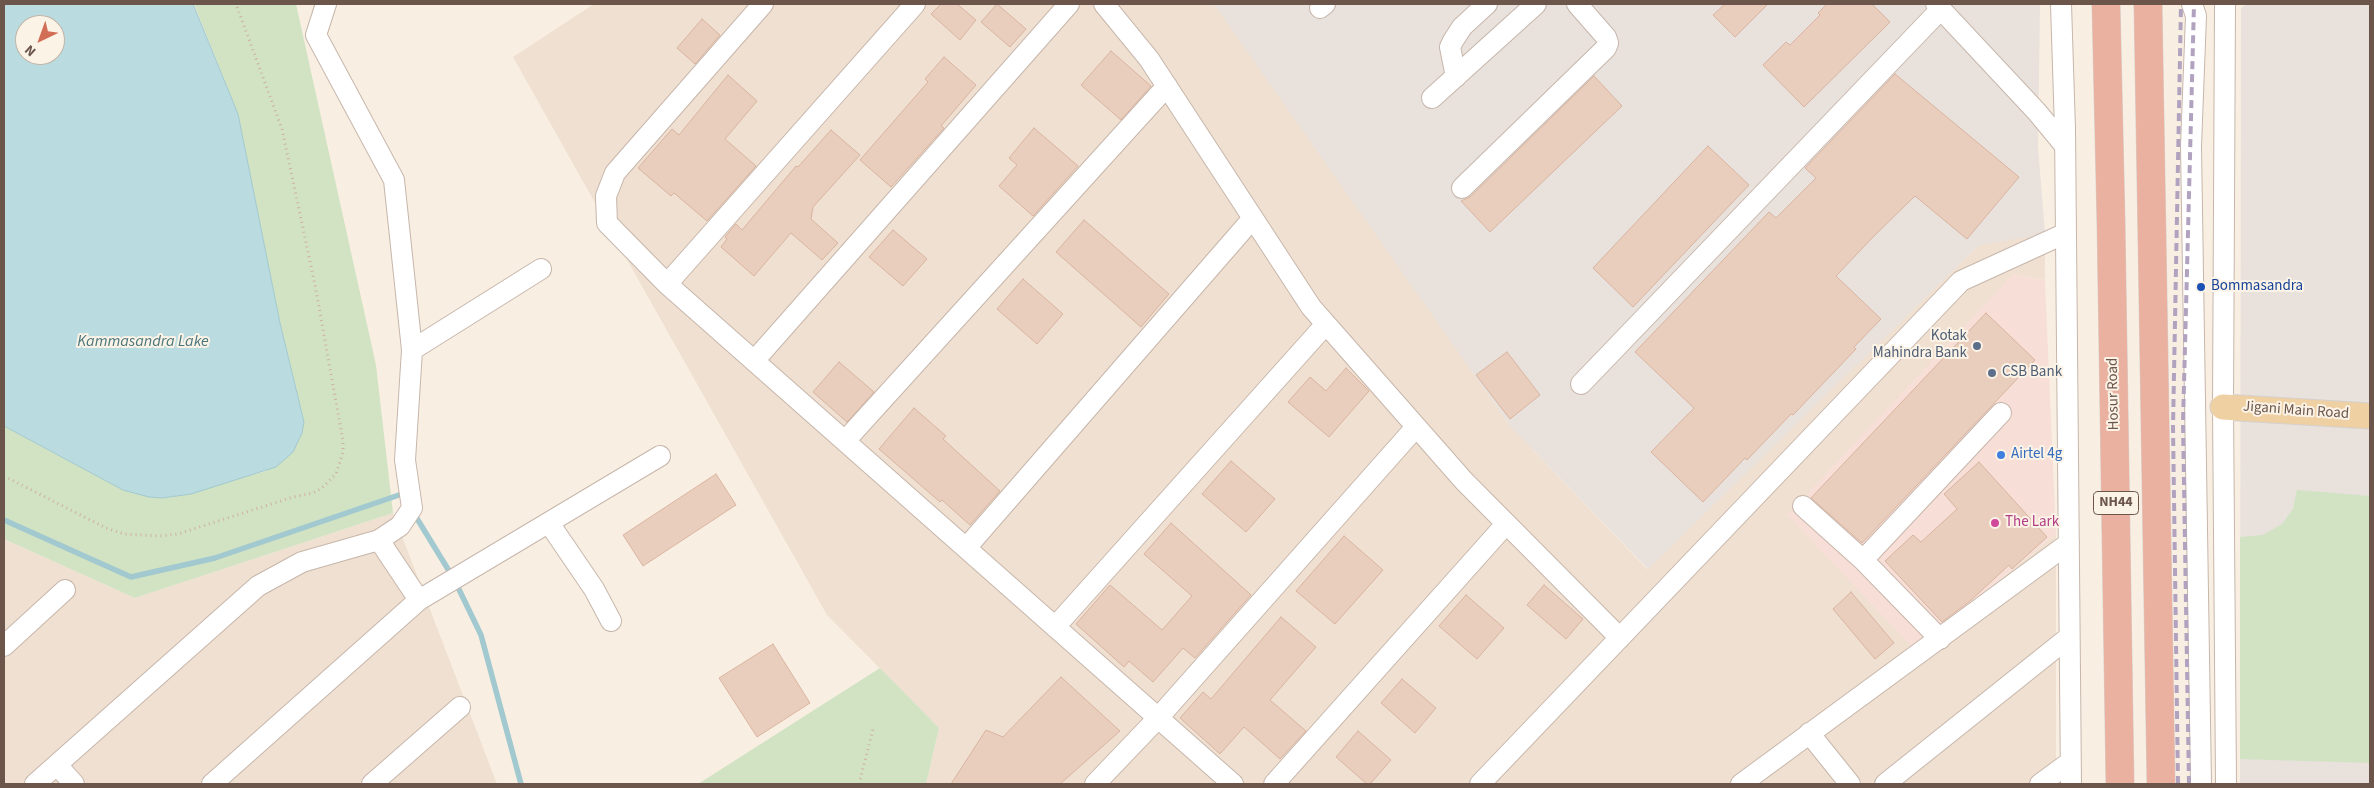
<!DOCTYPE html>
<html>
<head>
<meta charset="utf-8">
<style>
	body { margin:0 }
	#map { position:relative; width:2374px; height:788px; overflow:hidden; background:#f8efe2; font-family:"Source Sans 3",sans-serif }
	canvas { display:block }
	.frame { position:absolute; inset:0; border:5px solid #6c564c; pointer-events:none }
	.north { position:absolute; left:15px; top:15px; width:50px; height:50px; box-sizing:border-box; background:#fcf3e7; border:1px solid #c2b4a9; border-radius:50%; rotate:222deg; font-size:14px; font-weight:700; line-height:20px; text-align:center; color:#6c564c }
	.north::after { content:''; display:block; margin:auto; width:18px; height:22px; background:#d36e56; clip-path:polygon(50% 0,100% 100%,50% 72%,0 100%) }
</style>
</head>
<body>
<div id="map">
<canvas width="2374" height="788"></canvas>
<div class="frame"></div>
<div class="north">N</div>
</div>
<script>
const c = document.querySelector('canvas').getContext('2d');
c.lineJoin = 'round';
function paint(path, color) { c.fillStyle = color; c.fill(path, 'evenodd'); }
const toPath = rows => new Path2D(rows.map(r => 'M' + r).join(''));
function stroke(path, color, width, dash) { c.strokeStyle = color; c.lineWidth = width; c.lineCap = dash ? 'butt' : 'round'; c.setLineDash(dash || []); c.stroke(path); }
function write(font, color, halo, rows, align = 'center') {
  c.font = font + ' "Source Sans 3",sans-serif'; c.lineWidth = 4; c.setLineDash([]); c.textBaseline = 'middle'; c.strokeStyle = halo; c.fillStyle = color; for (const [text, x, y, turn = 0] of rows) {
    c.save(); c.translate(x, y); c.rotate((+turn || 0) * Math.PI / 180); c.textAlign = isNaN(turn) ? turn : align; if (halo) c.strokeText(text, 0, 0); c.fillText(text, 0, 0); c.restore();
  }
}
paint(toPath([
	[594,4,1214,4,1511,427,1647,569,1979,245,2045,234,2045,280,2013,274,1914,649,2056,534,2056,784,926,784,939,728,827,615,513,57],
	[393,513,497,784,4,784,4,539,135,598]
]), '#efe0d1');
paint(toPath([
	[2013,274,2045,280,2056,534,1914,649,1787,515]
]), '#f7dfd7');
paint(toPath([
	[1214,4,2040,4,2038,147,2045,234,1979,245,1648,569,1511,427],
	[2246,4,2370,4,2370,784,2240,784,2241,9]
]), '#e8e1dc');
paint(toPath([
	[194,4,296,4,376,365,393,513,135,598,4,539,4,426,123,490,162,498,191,494,229,481,266,471,304,422,280,323,238,114],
	[2297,490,2370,496,2370,763,2240,759,2240,537,2263,535,2282,524,2293,509],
	[880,668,939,728,926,784,698,784]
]), '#d1e3c3');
const water = toPath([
	[4,4,193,4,238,114,280,323,304,422,302,433,293,452,276,467,191,494,162,498,149,497,123,490,4,426,4,4],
	[25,25,55,25,55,55,25,55,25,25]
]);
paint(water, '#badbdf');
stroke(water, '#a1c9cf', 1);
stroke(toPath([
	[413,512,454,579,481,635,521,784],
	[4,520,131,577,215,558,402,494,404,498]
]), '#a1c9cf', 5.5);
const building = toPath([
	[941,4,957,4,976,20,960,40,931,14,941,4],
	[997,4,1026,29,1010,47,981,22,997,4],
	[1725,4,1768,4,1735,37,1713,15,1725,4],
	[1827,4,1872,4,1890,22,1804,107,1763,65,1786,42,1790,45,1820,15,1818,13,1827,4],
	[702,19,720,35,695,64,677,48,702,19],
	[1111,51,1151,86,1121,120,1081,85,1111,51],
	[944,57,976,85,941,126,944,128,891,187,860,160,928,82,925,79,944,57],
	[1895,74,2019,177,1967,239,1915,196,1875,235,1836,276,1881,319,1854,347,1856,349,1793,415,1791,414,1747,460,1745,458,1703,502,1651,452,1694,408,1635,352,1769,212,1776,218,1816,178,1805,168,1895,74],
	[728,75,757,101,725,139,756,166,707,221,674,193,671,196,638,168,672,129,679,135,728,75],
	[1594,76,1622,106,1490,232,1461,201,1470,197,1594,76],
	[1034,128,1078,166,1033,216,999,186,1017,165,1009,158,1034,128],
	[831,130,860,155,813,207,811,219,838,243,822,260,791,233,754,276,721,247,727,239,725,237,736,224,742,230,796,166,798,167,831,130],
	[1708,146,1749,185,1633,307,1593,268,1708,146],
	[1084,220,1169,294,1141,327,1056,252,1084,220],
	[893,230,927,259,903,286,869,257,893,230],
	[1023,279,1063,314,1037,344,997,309,1023,279],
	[1986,313,2035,360,1862,543,1811,498,1986,313],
	[1507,352,1540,395,1510,419,1476,375,1507,352],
	[839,362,874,392,847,422,813,392,839,362],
	[1346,368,1369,391,1329,437,1288,402,1310,377,1326,391,1346,368],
	[914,408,946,436,943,439,1000,491,970,525,942,500,940,502,879,449,914,408],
	[1231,461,1275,499,1246,532,1202,494,1231,461],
	[1979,462,2047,537,2012,569,2009,565,1970,601,1942,622,1885,561,1913,535,1921,542,1957,509,1944,494,1979,462],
	[716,474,736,505,643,566,623,535,716,474],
	[1171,523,1251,595,1195,658,1183,648,1153,682,1129,661,1124,667,1076,624,1110,585,1162,630,1192,596,1144,554,1171,523],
	[1344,536,1383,570,1335,624,1296,591,1344,536],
	[1544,585,1583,619,1566,639,1527,605,1544,585],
	[1851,592,1894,643,1875,659,1833,609,1851,592],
	[1466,595,1504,628,1477,659,1439,626,1466,595],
	[1281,617,1316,647,1270,700,1306,731,1280,759,1244,727,1220,754,1180,718,1203,692,1211,699,1281,617],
	[773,644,810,703,757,737,719,678,773,644],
	[1061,677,1120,731,1060,784,951,784,986,730,1003,737,1061,677],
	[1402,679,1436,708,1415,733,1381,703,1402,679],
	[1358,731,1391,760,1370,784,1367,784,1336,757,1358,731]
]);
paint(building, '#eacebd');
stroke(building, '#dab4a0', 1);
const minor = toPath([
	[915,4,667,284,1233,784],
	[1104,4,1149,59,1311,307,1464,481,1620,638],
	[1936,4,2037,112,2065,146],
	[2061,4,2065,129,2071,784],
	[2192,4,2196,16,2191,146,2201,784],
	[2225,4,2223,407,2226,784],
	[1320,8,1325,4],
	[1456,77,1450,47,1453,41,1462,27,1487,4],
	[1432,98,1536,4],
	[1462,188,1606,48,1608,43,1606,37,1577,4],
	[667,284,607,223,606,196,615,173,763,4],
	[412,350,541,269],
	[754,361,1069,4],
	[1581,384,1941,9],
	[845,441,1167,86],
	[1803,506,1863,560,1940,639],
	[549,523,594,589,611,621],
	[379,540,419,600],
	[966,548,1253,218],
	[1863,560,2001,413],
	[1055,627,1326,324],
	[4,646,65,590],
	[1809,733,1850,784],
	[57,765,74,784],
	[35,784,258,586,302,562,379,540,400,526,412,508,405,460,412,350,394,180,316,35,326,4],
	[212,784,419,600,660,456],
	[372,784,460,707],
	[1095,784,1158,718,1416,427],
	[1274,784,1506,524],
	[1480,784,1961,281,2066,233],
	[1741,784,2069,543],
	[1885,784,2069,637],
	[2040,784,2070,762]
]);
const major = toPath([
	[2223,407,2370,416]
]);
const highway = toPath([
	[2111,222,2120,784],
	[2152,238,2161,784]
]);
stroke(minor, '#c7b6ab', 22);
stroke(major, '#d6d0cd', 27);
stroke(highway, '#d6d0cd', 29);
stroke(toPath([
	[4,476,106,528,124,534,160,536,178,534,293,497,313,493,322,488,336,474,343,452,343,441,315,285,282,129,236,4],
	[859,784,873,729]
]), '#ceb1a1', 3, [1, 4]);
stroke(minor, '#fff', 20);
stroke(major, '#efd0a2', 25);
stroke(highway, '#ebb1a0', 28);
stroke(toPath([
	[2178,784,2173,427,2181,4],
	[2189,784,2183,423,2194,4]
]), '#b1a3bf', 4, [8, 5]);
const highwayBridge = toPath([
	[2106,4,2111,222],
	[2148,4,2152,238]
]);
stroke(highwayBridge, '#d6d0cd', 29, []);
stroke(highwayBridge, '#ebb1a0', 28);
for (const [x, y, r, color] of [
	[2201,287,5,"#1a4fb4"],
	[1977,346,5,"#5c6f8a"],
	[1992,373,5,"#5c6f8a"],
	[2001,455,5,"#3f7fe0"],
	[1995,523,5,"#d1479c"]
]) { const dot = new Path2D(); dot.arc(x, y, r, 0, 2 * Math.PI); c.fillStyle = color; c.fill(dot); stroke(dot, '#fcf3e7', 2); }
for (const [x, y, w] of [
	[2116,503,45]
]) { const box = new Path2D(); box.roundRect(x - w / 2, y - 11.5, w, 23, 4); c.fillStyle = '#fcf3e7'; c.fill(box); stroke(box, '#6c564c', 1); }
write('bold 14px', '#6c564c', null, [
	["NH44",2116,503]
]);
write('15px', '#164399', '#fcf3e7', [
	["Bommasandra",2211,287]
], 'left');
write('15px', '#4e5e75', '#fcf3e7', [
	["Kotak",1967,337],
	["Mahindra Bank",1967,354],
	["CSB Bank",2002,373,"left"]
], 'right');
write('15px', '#6c564c', '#fcf3e7', [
	["Hosur Road",2114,394,-91],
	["Jigani Main Road",2296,411,4]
]);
write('15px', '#366cbe', '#fcf3e7', [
	["Airtel 4g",2011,455]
], 'left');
write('15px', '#b23c85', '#fcf3e7', [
	["The Lark",2005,523]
], 'left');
write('italic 16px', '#49767d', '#fcf3e7', [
	["Kammasandra Lake",143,342]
]);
</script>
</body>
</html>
